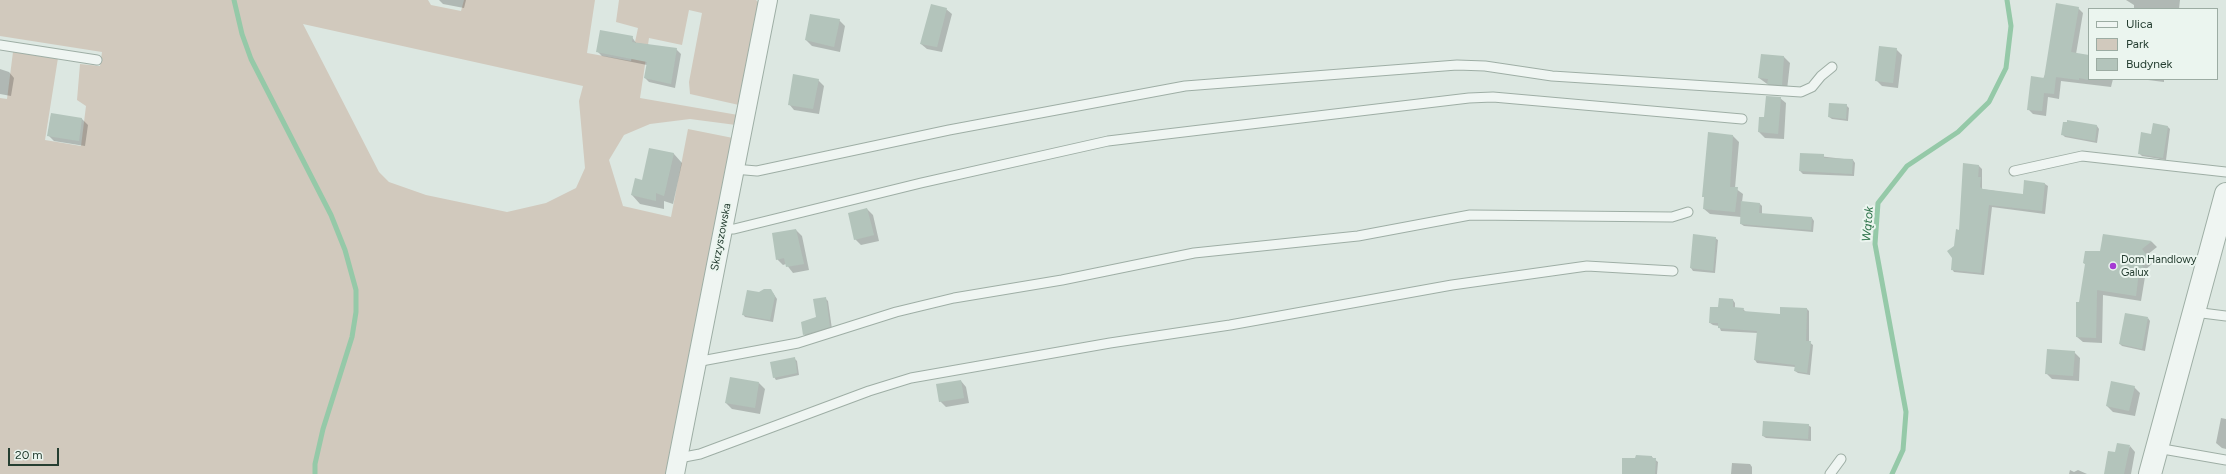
<!DOCTYPE html>
<html>
<head>
<meta charset="utf-8">
<style>
	body { margin:0 }
	#map { position:relative; width:2226px; height:474px; overflow:hidden; background:#dce7e1; font-family:Figtree,sans-serif }
	canvas { display:block }
	.legend { position:absolute; left:2088px; top:8px; width:130px; height:72px; box-sizing:border-box; background:#ebf5ef; border:1px solid #9caca3; margin:0; padding:5px 7px; list-style:none; font-size:12px; color:#253e31 }
	.legend li { display:flex; align-items:center; gap:8px; height:20px }
	.legend b { width:20px; border:1px solid #9caca3 }
	.scale { position:absolute; left:8px; top:448px; width:51px; height:18px; box-sizing:border-box; border:2px solid #253e31; border-top:0; padding-left:5px; font-size:12px; line-height:14px; white-space:nowrap; color:#253e31; -webkit-text-stroke:3px #ebf5ef; paint-order:stroke }
</style>
</head>
<body>
<div id="map">
<canvas width="2226" height="474"></canvas>
<ul class="legend">
<li><b style="height:5px;background:#eff5f2"></b>Ulica</li>
<li><b style="height:11px;background:#d1c9bd"></b>Park</li>
<li><b style="height:11px;background:#b3c4bb"></b>Budynek</li>
</ul>
<div class="scale">20 m</div>
</div>
<script>
const c = document.querySelector('canvas').getContext('2d');
c.lineJoin = 'round';
function paint(path, color) { c.fillStyle = color; c.fill(path, 'evenodd'); }
const toPath = rows => new Path2D(rows.map(r => 'M' + r).join(''));
function stroke(path, color, width, dash) { c.strokeStyle = color; c.lineWidth = width; c.lineCap = dash ? 'butt' : 'round'; c.setLineDash(dash || []); c.stroke(path); }
function write(font, color, halo, rows, align = 'center') {
  c.font = font + ' Figtree,sans-serif'; c.lineWidth = 4; c.setLineDash([]); c.textBaseline = 'middle'; c.strokeStyle = halo; c.fillStyle = color; for (const [text, x, y, turn = 0] of rows) {
    c.save(); c.translate(x, y); c.rotate((+turn || 0) * Math.PI / 180); c.textAlign = isNaN(turn) ? turn : align; if (halo) c.strokeText(text, 0, 0); c.fillText(text, 0, 0); c.restore();
  }
}
paint(toPath([
	[0,0,428,0,431,5,461,11,464,0,595,0,587,53,631,61,638,28,616,22,619,0,756,0,760,4,739,105,690,94,689,82,702,13,689,10,682,45,649,38,640,98,738,115,736,125,690,119,650,124,624,135,609,160,623,206,671,217,688,129,733,138,667,474,0,474,0,98,7,99,13,52,58,58,45,140,81,146,86,106,77,100,80,64,100,66,102,52,0,36],
	[303,24,583,86,579,101,585,168,576,188,546,203,507,212,426,195,389,182,379,172]
]), '#d1c9bd');
paint(toPath([
	[439,0,466,0,464,8,443,4],
	[2126,0,2180,0,2179,9,2134,9,2134,5],
	[2078,8,2083,13,2076,54,2089,56,2089,79,2113,79,2111,87,2061,81,2059,99,2048,97,2046,116,2033,114,2028,109],
	[946,9,952,14,942,52,927,49,921,44],
	[839,20,845,26,840,52,812,46,806,40],
	[632,37,636,43,676,49,681,54,675,88,649,82,645,78,647,65,602,56,597,51],
	[1896,49,1902,55,1898,88,1882,86,1876,80],
	[1762,55,1784,57,1790,63,1787,90,1774,89,1759,78],
	[0,69,9,72,14,78,11,96,0,94],
	[2140,79,2169,79,2164,79,2164,82],
	[818,80,824,86,819,114,794,110,789,104],
	[1780,98,1786,103,1784,139,1765,138,1759,132,1765,118],
	[1846,105,1849,108,1848,121,1832,119,1829,117],
	[51,115,82,119,88,125,85,146,54,141,48,135],
	[2097,126,2099,129,2097,143,2065,137,2062,134],
	[2168,127,2170,129,2166,160,2142,156,2139,153,2152,135],
	[1709,134,1733,136,1739,142,1735,188,1743,194,1742,202,1760,204,1762,206,1762,214,1812,218,1814,221,1813,232,1744,226,1741,224,1741,217,1710,214,1704,209,1705,198,1703,196],
	[650,149,674,154,682,163,673,204,664,201,664,209,640,204,632,195,643,181],
	[1801,154,1853,160,1855,163,1854,176,1803,174,1800,171],
	[1964,164,1979,166,1982,169,1982,189,2023,195,2025,181,2045,184,2048,186,2045,214,1992,207,1984,275,1954,272,1952,269,1955,247,1960,231],
	[867,209,873,215,879,241,861,245,855,239],
	[796,230,802,236,809,270,793,273,786,264,783,265,777,259],
	[2103,235,2152,242,2157,247,2147,255,2153,263,2145,270,2149,274,2145,277,2141,301,2103,295,2102,343,2083,342,2077,337,2086,265,2084,263,2101,252],
	[1715,238,1718,240,1715,273,1693,271,1691,268],
	[759,293,773,293,777,299,773,322,745,317,743,314],
	[825,298,828,301,832,329,807,337,804,335,817,318],
	[1733,300,1735,303,1735,308,1743,309,1746,312,1781,315,1807,309,1809,311,1809,342,1813,345,1810,375,1798,373,1795,371,1795,367,1757,363,1755,360,1758,333,1721,331,1719,326,1713,325,1710,323,1719,308],
	[2148,318,2150,321,2145,351,2122,346,2120,344],
	[2074,352,2080,358,2079,381,2052,379,2046,373],
	[794,358,797,361,799,375,776,380,774,377],
	[961,381,966,387,969,403,946,407,940,401],
	[759,383,765,389,760,414,732,409,726,403],
	[2134,387,2140,393,2135,416,2113,412,2107,406],
	[2221,418,2226,419,2226,449,2222,448,2216,443],
	[1808,425,1811,427,1811,441,1766,438,1763,436],
	[2130,446,2135,452,2131,474,2117,474],
	[1652,457,1658,462,1657,474,1623,474,1636,459],
	[1732,463,1750,464,1752,467,1752,474,1731,474],
	[2070,470,2074,472,2078,470,2087,474,2069,474]
]), '#0003');
stroke(toPath([
	[234,0,242,34,251,59,331,215,345,250,356,290,356,312,352,337,323,429,315,464,315,474],
	[1892,474,1903,450,1906,412,1875,244,1878,203,1907,166,1958,132,1989,102,2006,68,2011,26,2007,0]
]), '#95c9a8', 5);
paint(toPath([
	[2056,3,2079,7,2071,52,2089,55,2089,80,2079,78,2079,80,2056,77,2054,94,2044,93,2042,111,2027,110,2031,76,2044,78],
	[931,4,947,8,937,47,920,44],
	[810,14,840,19,834,47,805,40],
	[600,30,633,36,632,42,677,48,671,84,644,78,647,62,596,52],
	[1879,46,1897,48,1893,83,1875,81],
	[1761,54,1784,56,1782,85,1767,84,1768,79,1758,78],
	[793,74,819,79,813,109,788,105],
	[1766,96,1781,97,1778,134,1758,132,1759,117,1764,117],
	[1829,103,1847,104,1846,119,1828,117],
	[51,113,82,118,79,141,47,136],
	[2067,120,2097,125,2095,141,2061,135,2063,122,2067,122],
	[2153,123,2168,126,2163,158,2138,154,2141,132,2151,134],
	[1708,132,1733,135,1730,187,1738,187,1735,212,1703,209,1704,197,1702,197],
	[649,148,674,153,664,196,656,193,656,201,631,195,635,178,642,180],
	[1800,153,1824,154,1824,158,1853,159,1852,174,1799,171],
	[1963,163,1979,165,1978,177,1981,177,1980,187,1983,189,2023,194,2024,180,2045,183,2042,211,1989,205,1981,273,1951,270,1952,258,1947,251,1954,246,1956,229,1959,230],
	[1741,201,1760,203,1759,213,1812,217,1811,230,1740,224],
	[867,208,874,235,854,240,848,213],
	[796,229,804,264,786,267,784,258,776,260,772,233],
	[1693,234,1716,237,1713,271,1690,268],
	[2103,234,2152,241,2142,249,2148,257,2140,263,2144,268,2139,271,2136,296,2097,290,2096,338,2076,337,2076,302,2079,302,2085,264,2083,263,2085,251,2100,251],
	[764,289,771,289,775,296,770,320,742,315,747,290,759,292],
	[826,297,830,327,803,335,801,322,816,317,813,299],
	[1719,298,1733,299,1733,307,1744,308,1743,311,1780,314,1780,307,1807,308,1806,341,1811,341,1807,373,1794,371,1795,365,1754,360,1757,331,1718,328,1718,323,1709,323,1710,307,1718,307],
	[2125,313,2148,317,2142,349,2119,344],
	[2047,349,2075,351,2073,376,2045,374],
	[795,357,797,373,773,378,770,362],
	[730,377,759,382,755,408,725,403],
	[961,380,964,398,939,402,936,384],
	[2111,381,2135,386,2129,411,2106,406],
	[1763,421,1809,424,1808,439,1762,436],
	[2117,443,2130,445,2124,474,2104,474,2108,451,2115,452],
	[1636,455,1652,456,1652,458,1656,458,1655,474,1622,474,1622,458,1635,458]
]), '#b3c4bb');
const service = toPath([
	[0,45,97,60],
	[734,169,757,171,949,130,1185,86,1457,65,1485,66,1552,76,1801,92,1812,87,1821,76,1832,67],
	[2014,171,2082,156,2226,172],
	[723,229,734,229,921,183,1108,141,1469,98,1493,97,1742,119],
	[2194,312,2226,316],
	[696,362,798,343,896,312,954,298,1062,280,1194,253,1358,236,1470,215,1672,217,1688,212],
	[2157,448,2226,460],
	[679,458,700,454,869,391,911,378,1110,343,1230,325,1452,285,1587,266,1673,271],
	[1830,474,1841,459]
]);
const minor = toPath([
	[675,474,768,0]
]);
const tertiary = toPath([
	[2150,474,2226,194]
]);
stroke(service, '#9eaea5', 11);
stroke(minor, '#9eaea5', 20);
stroke(tertiary, '#9eaea5', 24);
stroke(service, '#eff5f2', 9);
stroke(minor, '#eff5f2', 18);
stroke(tertiary, '#eff5f2', 22);
for (const [x, y, r, color] of [
	[2113,266,4,"#a53bd3"]
]) { const dot = new Path2D(); dot.arc(x, y, r, 0, 2 * Math.PI); c.fillStyle = color; c.fill(dot); stroke(dot, '#ebf5ef', 1.5); }
write('11px', '#253e31', '#ebf5ef', [
	["Skrzyszowska",721,237,-79]
]);
write('11px', '#253e31', '#ebf5ef', [
	["Dom Handlowy",2121,260],
	["Galux",2121,273]
], 'left');
write('italic 12px', '#2e734a', '#ebf5ef', [
	["Wątok",1868,224,-85]
]);
</script>
</body>
</html>
